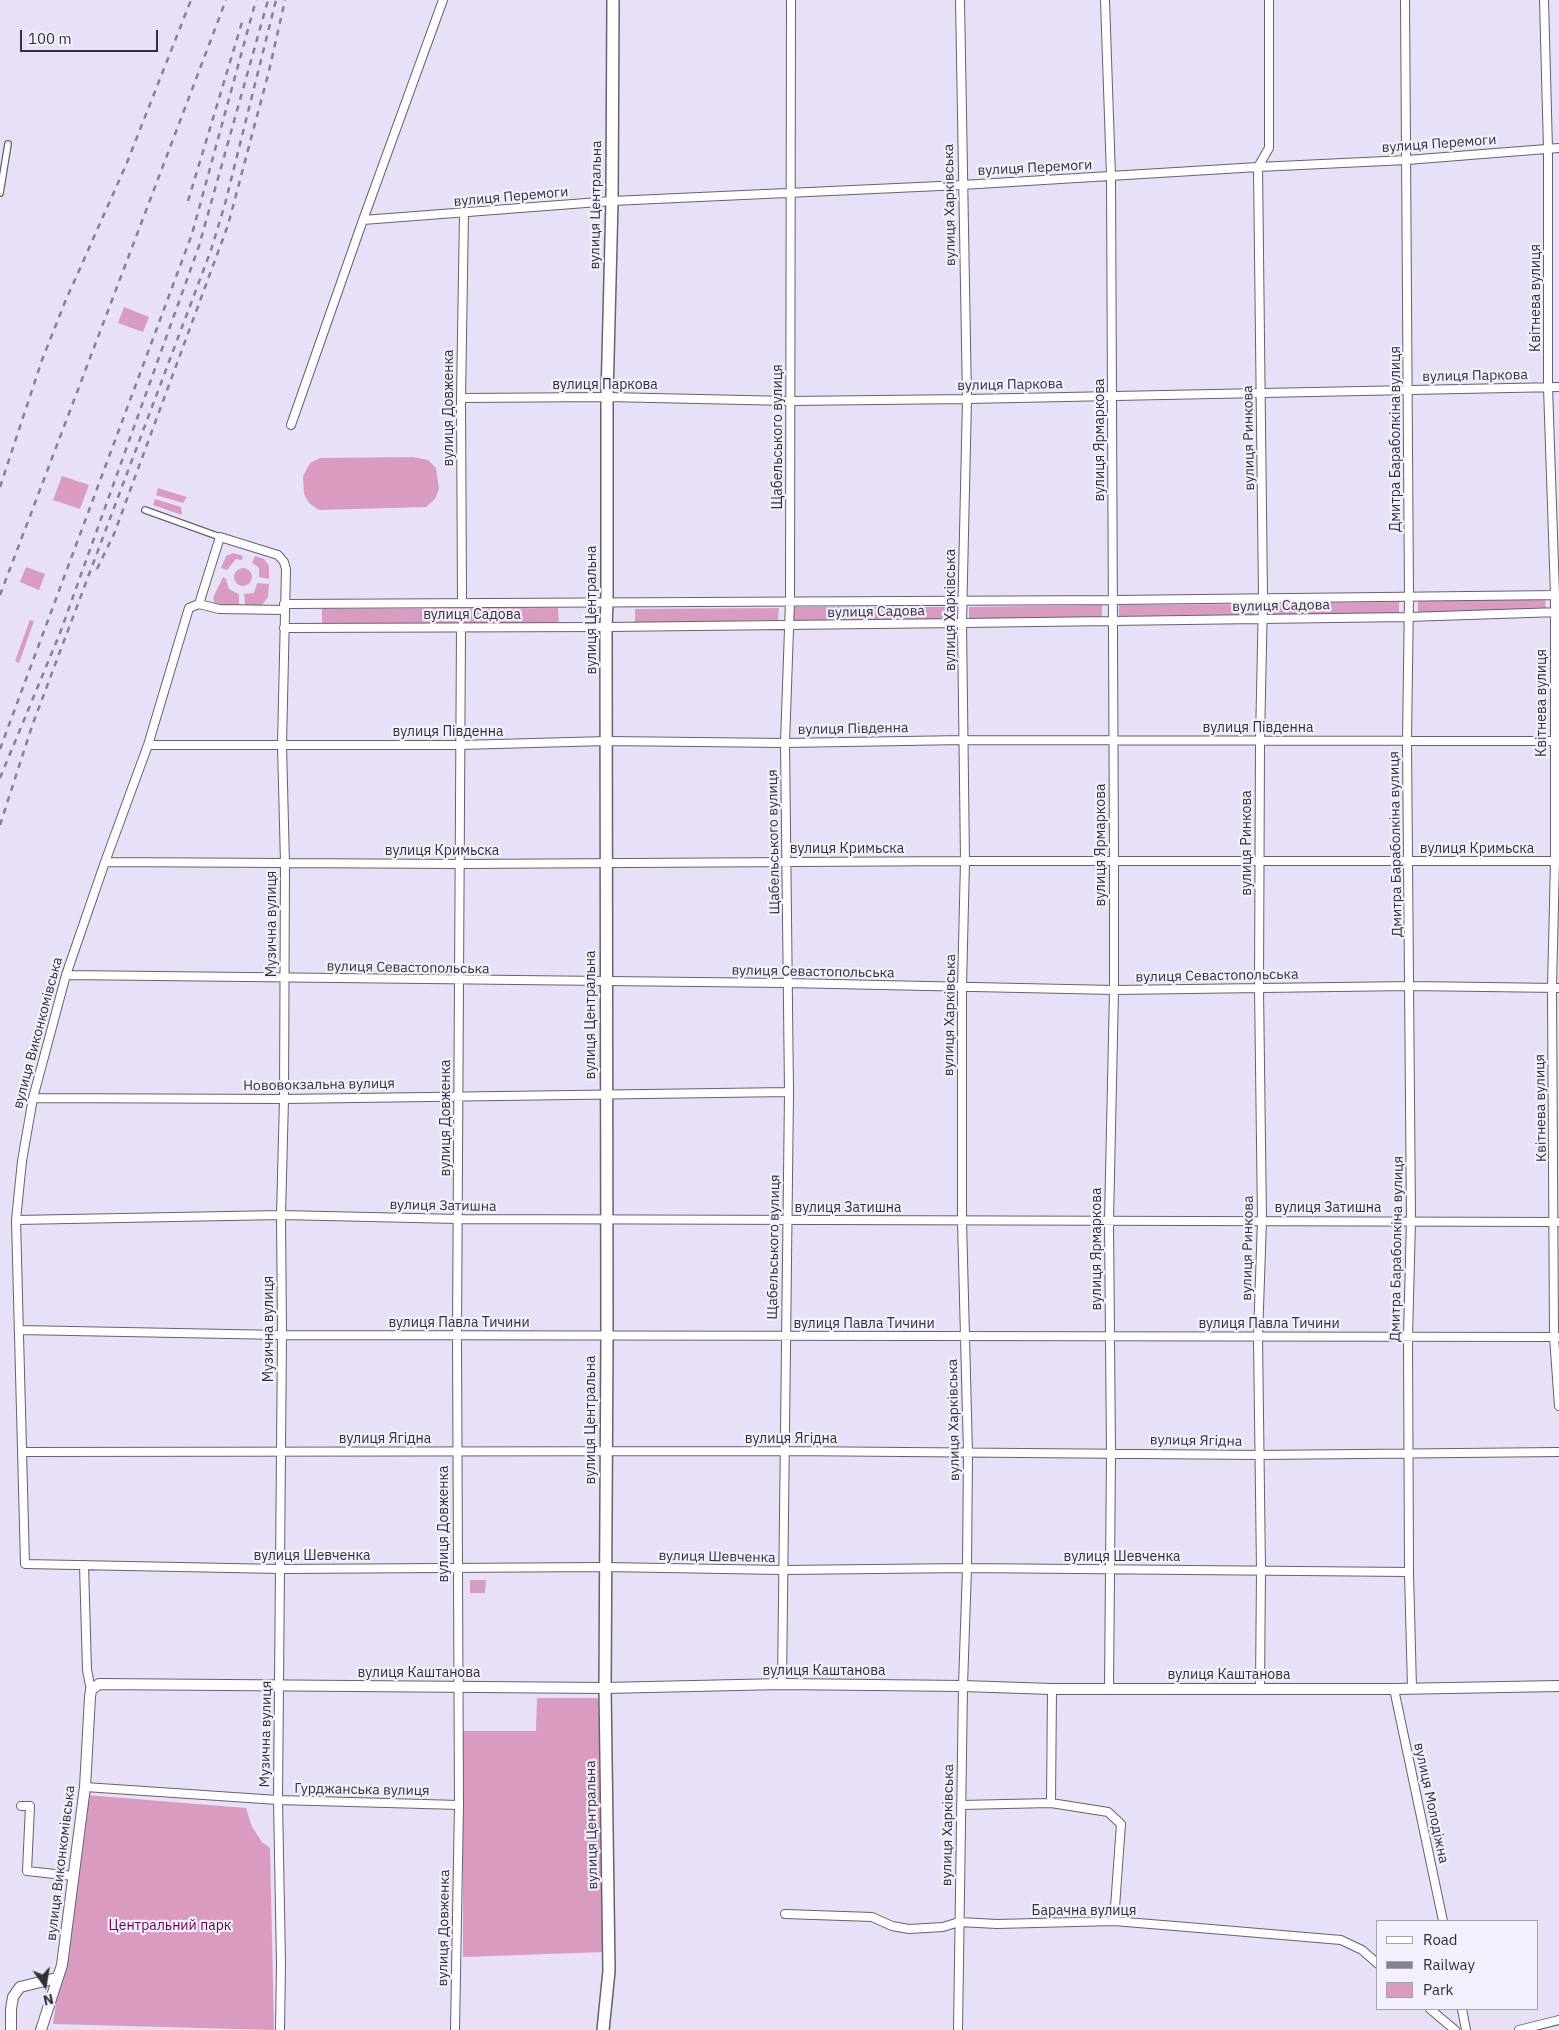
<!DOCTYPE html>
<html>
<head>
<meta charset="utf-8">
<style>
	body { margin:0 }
	#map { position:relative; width:1559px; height:2030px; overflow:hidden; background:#e8e0f6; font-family:"IBM Plex Sans",sans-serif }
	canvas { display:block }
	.legend { position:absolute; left:1376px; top:1920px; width:162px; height:90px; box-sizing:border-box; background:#f3effc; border:1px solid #a6a2ad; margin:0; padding:6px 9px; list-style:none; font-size:15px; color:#322f37 }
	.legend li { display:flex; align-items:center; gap:10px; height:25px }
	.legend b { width:25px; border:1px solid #a6a2ad }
	.north { position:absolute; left:20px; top:1960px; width:50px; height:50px; -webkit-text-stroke:4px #f3effc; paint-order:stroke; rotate:167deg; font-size:14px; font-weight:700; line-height:20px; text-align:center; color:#322f37 }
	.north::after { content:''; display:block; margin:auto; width:18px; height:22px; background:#322f37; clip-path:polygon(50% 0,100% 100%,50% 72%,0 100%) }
	.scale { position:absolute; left:20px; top:30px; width:138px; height:22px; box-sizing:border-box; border:2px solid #322f37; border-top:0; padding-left:6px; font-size:15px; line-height:18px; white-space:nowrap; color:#322f37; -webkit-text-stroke:4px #f3effc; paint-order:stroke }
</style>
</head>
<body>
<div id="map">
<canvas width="1559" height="2030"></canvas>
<ul class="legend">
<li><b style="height:6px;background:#fff"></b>Road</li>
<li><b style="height:6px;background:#86808f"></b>Railway</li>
<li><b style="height:14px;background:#da9bc0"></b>Park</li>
</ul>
<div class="north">N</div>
<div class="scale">100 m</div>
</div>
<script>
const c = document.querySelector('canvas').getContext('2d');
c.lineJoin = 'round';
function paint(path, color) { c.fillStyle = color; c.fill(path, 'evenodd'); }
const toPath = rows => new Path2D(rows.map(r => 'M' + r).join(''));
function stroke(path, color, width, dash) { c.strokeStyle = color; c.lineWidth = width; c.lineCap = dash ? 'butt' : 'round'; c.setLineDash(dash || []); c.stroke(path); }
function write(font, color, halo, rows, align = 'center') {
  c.font = font + ' "IBM Plex Sans",sans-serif'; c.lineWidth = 4.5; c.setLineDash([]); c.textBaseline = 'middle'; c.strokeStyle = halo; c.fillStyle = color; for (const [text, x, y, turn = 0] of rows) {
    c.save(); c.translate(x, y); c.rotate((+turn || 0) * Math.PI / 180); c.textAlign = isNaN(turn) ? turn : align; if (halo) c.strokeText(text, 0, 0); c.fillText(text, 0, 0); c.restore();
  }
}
paint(toPath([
	[124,307,149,317,143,332,118,323],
	[413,457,428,460,436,468,439,489,435,499,426,507,319,510,309,503,304,494,303,476,310,463,320,458],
	[62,476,89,485,80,509,53,500],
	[158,488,187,497,183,503,156,495],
	[155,499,181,507,182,515,153,505],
	[233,553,243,556,242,560,236,559,227,570,221,568,226,556],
	[255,556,264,559,269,566,269,579,259,577,259,568,252,563],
	[26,567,45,574,39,590,20,582],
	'234 577a9 9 0 1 1 18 0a9 9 0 1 1-18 0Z',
	[223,577,226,579,229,589,239,594,239,606,215,604,213,598],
	[257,583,269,584,268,597,262,605,245,605,244,594,254,593],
	[1545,598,1546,610,1418,613,1418,601],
	[1399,602,1399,614,1267,615,1266,603],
	[1254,604,1254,615,1119,616,1119,605],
	[1102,605,1102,617,969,619,969,607],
	[794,607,955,607,955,620,794,620],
	[558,608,559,624,322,623,322,609],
	[779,608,778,620,635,623,635,609],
	[30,620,34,621,19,663,15,661],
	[470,1580,486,1580,485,1593,470,1593],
	[537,1698,603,1698,604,1952,463,1957,463,1731,536,1731],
	[86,1795,246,1808,252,1827,262,1842,270,1848,274,2030,53,2024]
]), '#da9bc0');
const pedestrian = toPath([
	[0,193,8,144],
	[145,510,220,537]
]);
const minor = toPath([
	[1105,0,1111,176,1114,861,1114,990,1109,1221,1111,1453,1109,1689],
	[1405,0,1409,596,1407,741,1411,1220,1408,1338,1409,1572,1412,1688],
	[1544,0,1548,149,1548,387,1555,595,1555,861,1552,988,1554,1337,1559,1406],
	[363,220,612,201,962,185,1258,167,1407,160,1559,148],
	[461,398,607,397,790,401,967,399,1559,387],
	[291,425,363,220,443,0],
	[462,602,461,398,464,213],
	[199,604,189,608,148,745,105,862,66,975,33,1098,22,1161,16,1220,25,1564,281,1569,605,1567,783,1570,967,1568,1409,1572],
	[199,604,220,537,278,555,284,562,286,569,282,745,285,864,284,1099,281,1215,282,1335,278,1800,281,1964,280,2030],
	[199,604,219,609,285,610],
	[284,604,1113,600,1559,595],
	[284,628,606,627,962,623,1408,617,1559,612],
	[148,745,460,745,607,741,785,743,964,740,1559,741],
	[105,862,460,864,965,861,1559,861],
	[66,975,787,983,1114,990,1410,986,1559,988],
	[33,1098,284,1099,789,1092],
	[16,1220,281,1215,458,1219,1559,1222],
	[19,1330,282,1335,1559,1337],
	[22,1452,786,1451,1259,1455,1559,1452],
	[84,1565,87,1670,91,1690],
	[782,1684,789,1092,785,743,790,601,791,0],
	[1260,1688,1261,1571,1258,1337,1262,1220,1259,988,1260,741,1263,597,1258,167,1269,148,1269,0],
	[1394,1689,1443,1921],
	[85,1787,278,1800,459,1805],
	[1051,1803,1052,1689],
	[961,1805,1051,1803,1108,1812,1121,1824,1114,1921],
	[21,1806,30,1806,27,1871,73,1876],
	[785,1914,872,1917,892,1926,909,1929,943,1927,959,1922,997,1924,1114,1921,1199,1928,1341,1940,1362,1950,1378,1964],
	[1430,2009,1455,2030],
	[1462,2009,1466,2030],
	[455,2030,459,1805,457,1335,461,627],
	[958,2030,963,1686,967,1568,968,1453,962,1221,962,987,965,861,962,623,967,399,960,0],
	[1519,2030,1559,2020]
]);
const tertiary = toPath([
	[11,2030,11,2009,13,1997,20,1987,57,1978],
	[41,2030,62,1965,85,1787,90,1697,91,1690,99,1684,605,1688,782,1684,963,1686,1052,1689,1394,1689,1559,1686]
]);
const secondary = toPath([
	[603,2030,609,1971,605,1688,607,1336,606,627,607,602,607,397,612,201,613,0]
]);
stroke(pedestrian, '#676073', 8);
stroke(minor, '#676073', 10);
stroke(tertiary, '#676073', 12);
stroke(secondary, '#676073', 14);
stroke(pedestrian, '#fff', 5.5);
stroke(minor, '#fff', 8);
stroke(tertiary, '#fff', 10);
stroke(secondary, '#fff', 11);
stroke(toPath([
	[188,201,243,19],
	[0,487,42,360,65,302,126,165,191,0],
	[97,569,114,534,228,225,269,71,285,0],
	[0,595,226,0],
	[0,749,192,234,256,0],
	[0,778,60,633,199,246,268,0],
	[0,825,32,726,211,250,225,204,276,0]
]), '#86808f', 2.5, [6, 6]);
write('14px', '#322f37', '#f3effc', [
	["вулиця Перемоги",1439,144,-4],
	["вулиця Перемоги",1035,168,-3],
	["вулиця Перемоги",511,197,-5],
	["вулиця Центральна",596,205,-89],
	["вулиця Харківська",950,205,-91],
	["Квітнева вулиця",1536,298,-90],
	["вулиця Паркова",1475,376,-1],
	["вулиця Паркова",605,385],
	["вулиця Паркова",1010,385,-1],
	["вулиця Довженка",449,408,-90],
	["Щабельського вулиця",778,437,-90],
	["вулиця Ринкова",1249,438,-91],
	["Дмитра Бараболкіна вулиця",1396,439,-90],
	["вулиця Ярмаркова",1100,440,-90],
	["вулиця Садова",1281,606,-1],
	["вулиця Центральна",592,610,-90],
	["вулиця Харківська",951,610,-90],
	["вулиця Садова",876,612,-1],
	["вулиця Садова",472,615],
	["Квітнева вулиця",1542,703,-90],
	["вулиця Південна",1258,728],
	["вулиця Південна",853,729,-1],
	["вулиця Південна",448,732],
	["Щабельського вулиця",774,842,-91],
	["вулиця Ринкова",1247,843,-90],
	["Дмитра Бараболкіна вулиця",1396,844,-91],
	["вулиця Ярмаркова",1101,845,-90],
	["вулиця Кримьска",847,849],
	["вулиця Кримьска",1477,849],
	["вулиця Кримьска",442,851],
	["Музична вулиця",272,924,-90],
	["вулиця Севастопольська",408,968,1],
	["вулиця Севастопольська",813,972,1],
	["вулиця Севастопольська",1217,976,-1],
	["вулиця Центральна",591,1015,-90],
	["вулиця Харківська",950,1015,-89],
	["вулиця Виконкомівська",38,1033,-75],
	["Нововокзальна вулиця",319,1085,-1],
	["Квітнева вулиця",1541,1108,-91],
	["вулиця Довженка",446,1118,-90],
	["вулиця Затишна",443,1206,1],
	["вулиця Затишна",848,1208],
	["вулиця Затишна",1328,1208],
	["Щабельського вулиця",774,1247,-89],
	["вулиця Ринкова",1248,1248,-89],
	["вулиця Ярмаркова",1097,1249,-90],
	["Дмитра Бараболкіна вулиця",1397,1249,-89],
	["вулиця Павла Тичини",459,1323],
	["вулиця Павла Тичини",864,1324],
	["вулиця Павла Тичини",1269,1324],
	["Музична вулиця",269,1329,-90],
	["вулиця Центральна",591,1420,-90],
	["вулиця Харківська",954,1420,-91],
	["вулиця Ягідна",385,1439],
	["вулиця Ягідна",791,1439],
	["вулиця Ягідна",1196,1441,1],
	["вулиця Довженка",444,1524,-90],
	["вулиця Шевченка",312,1556],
	["вулиця Шевченка",717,1557,1],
	["вулиця Шевченка",1122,1557],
	["вулиця Каштанова",824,1671],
	["вулиця Каштанова",419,1673],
	["вулиця Каштанова",1229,1675],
	["Музична вулиця",266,1734,-89],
	["Гурджанська вулиця",362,1790,1],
	["вулиця Молодіжна",1431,1803,78],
	["вулиця Центральна",592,1825,-91],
	["вулиця Харківська",948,1825,-89],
	["вулиця Виконкомівська",61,1863,-83],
	["Барачна вулиця",1084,1911],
	["вулиця Довженка",444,1928,-89]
]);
write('14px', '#6c004f', '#f3effc', [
	["Центральний парк",170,1926]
]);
</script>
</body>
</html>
